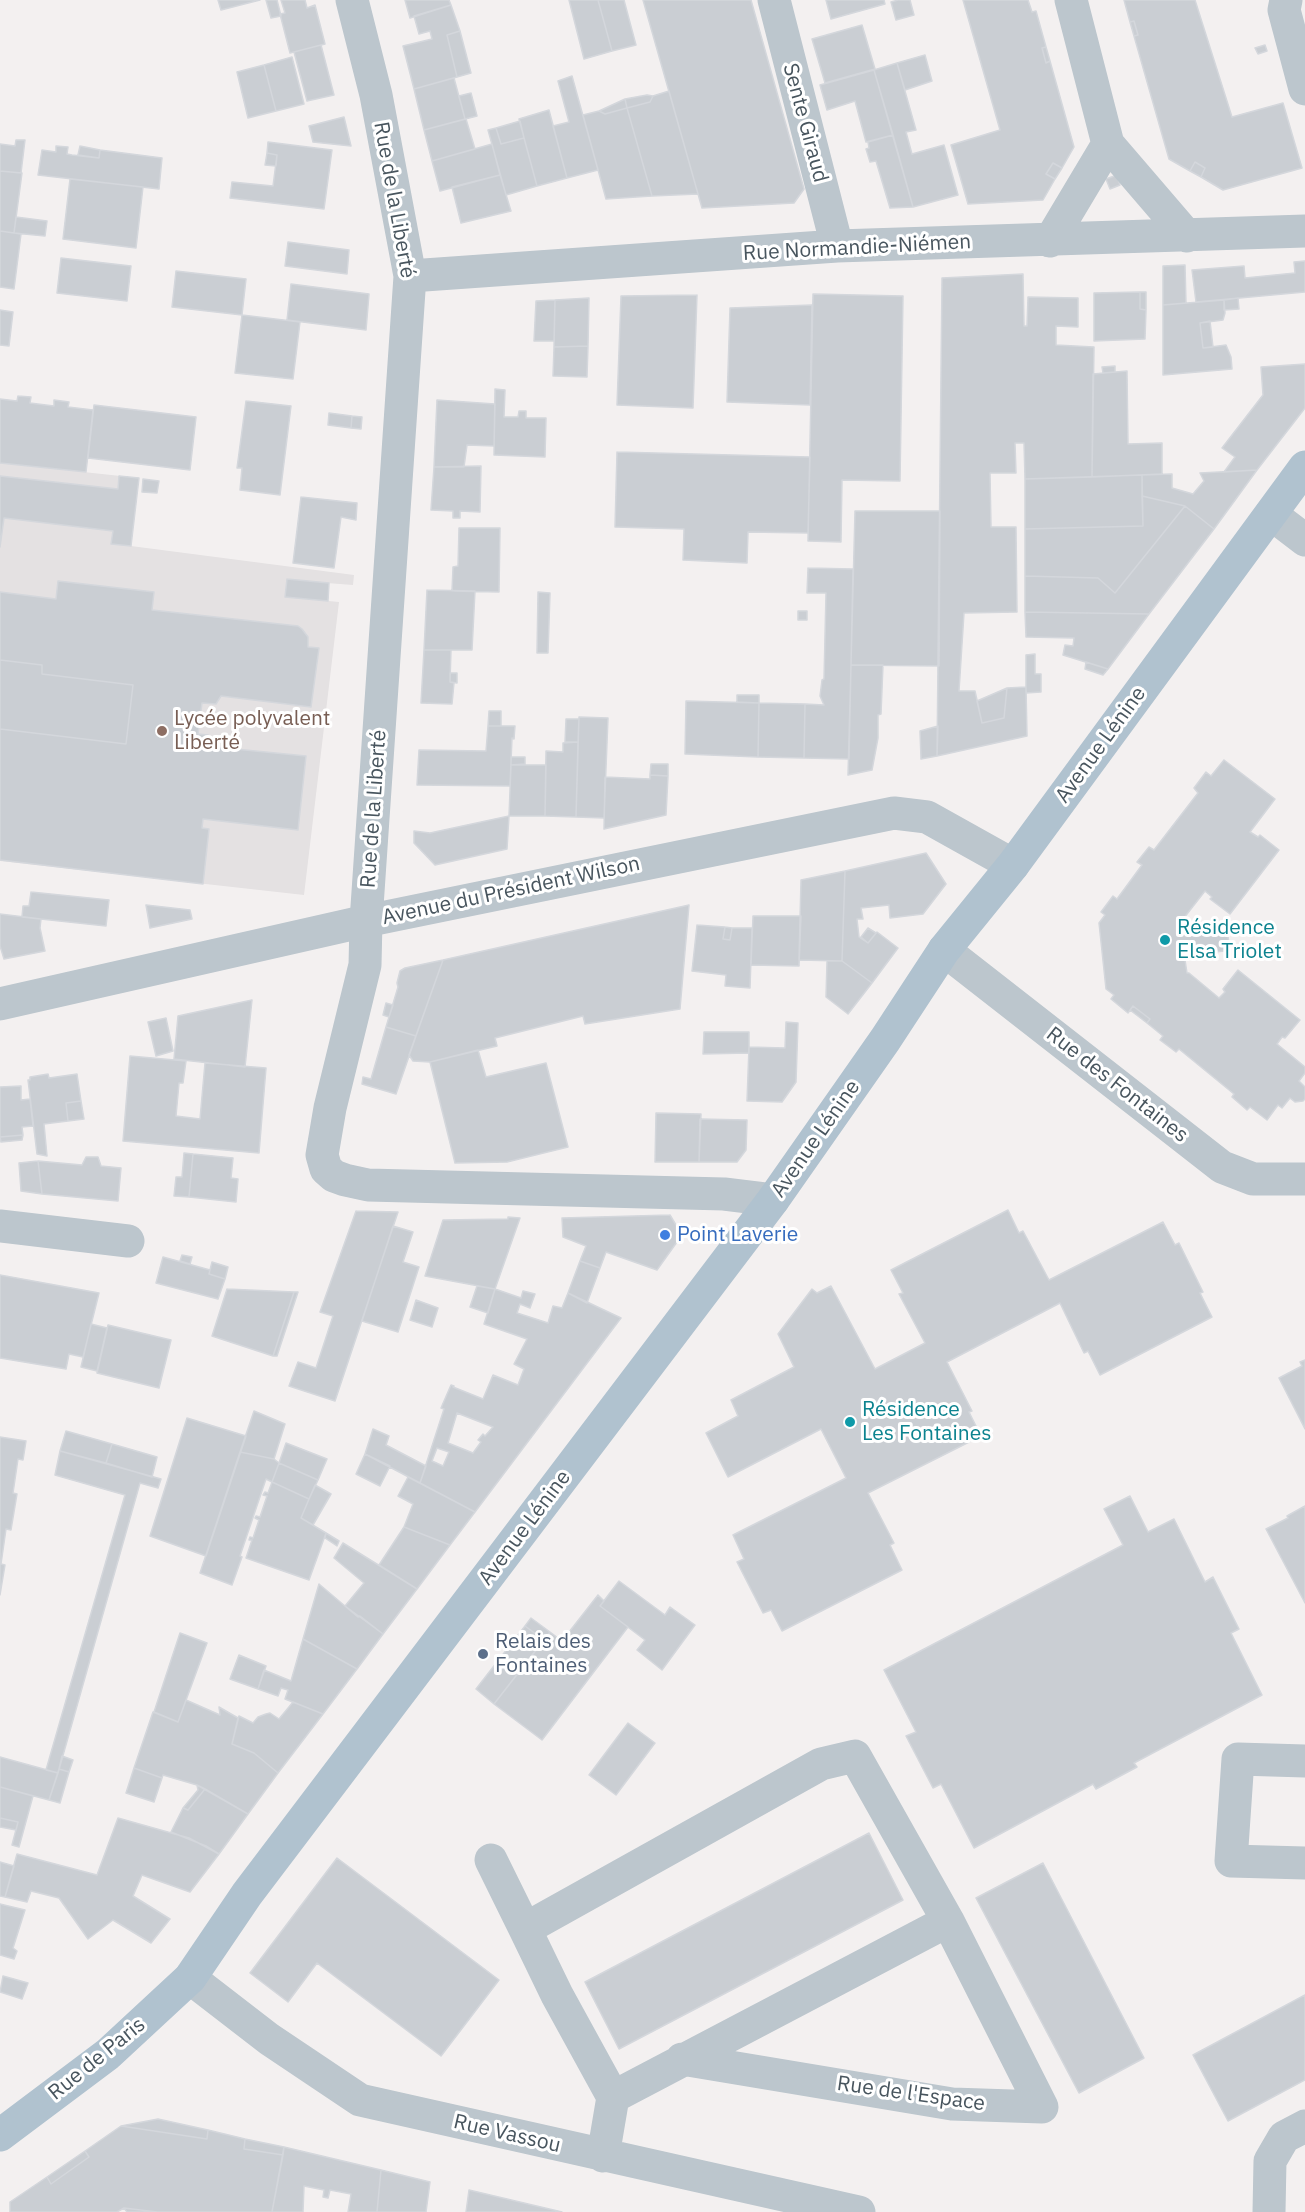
<!DOCTYPE html>
<html>
<head>
<meta charset="utf-8">
<style>
	body { margin:0 }
	canvas { display:block; background:#f3f0f0 }
</style>
</head>
<body>
<canvas width="1305" height="2212"></canvas>
<script>
const c = document.querySelector('canvas').getContext('2d');
c.lineJoin = 'round';
function paint(path, color) { c.fillStyle = color; c.fill(path, 'evenodd'); }
const toPath = rows => new Path2D(rows.map(r => 'M' + r).join(''));
function stroke(path, color, width, dash) { c.strokeStyle = color; c.lineWidth = width; c.lineCap = dash ? 'butt' : 'round'; c.setLineDash(dash || []); c.stroke(path); }
function write(font, color, halo, rows, align = 'center') {
  c.font = font + ' "IBM Plex Sans",sans-serif'; c.lineWidth = 6; c.setLineDash([]); c.textBaseline = 'middle'; c.strokeStyle = halo; c.fillStyle = color; for (const [text, x, y, turn = 0] of rows) {
    c.save(); c.translate(x, y); c.rotate((+turn || 0) * Math.PI / 180); c.textAlign = isNaN(turn) ? turn : align; if (halo) c.strokeText(text, 0, 0); c.fillText(text, 0, 0); c.restore();
  }
}
paint(toPath([
	[0,463,139,478,131,546,354,575,353,585,287,580,286,597,339,602,304,895,0,861]
]), '#e4e1e2');
const building = toPath([
	[218,0,260,0,221,10,218,0],
	[266,0,277,0,281,16,271,18,266,0],
	[281,0,305,0,307,8,315,5,325,44,290,53,280,14,285,13,281,0],
	[405,0,449,0,451,5,410,18,405,0],
	[569,0,598,0,612,51,584,59,569,0],
	[598,0,624,0,636,45,612,51,598,0],
	[643,0,751,0,804,189,794,203,702,208,643,0],
	[826,0,884,0,885,4,831,19,826,0],
	[898,0,910,0,914,15,896,20,891,2,898,0],
	[963,0,1028,0,1032,12,1036,11,1046,47,1042,48,1046,63,1050,61,1074,147,1062,168,1053,163,1046,174,1055,179,1043,200,968,204,951,145,1000,130,963,0],
	[1124,0,1195,0,1232,117,1283,103,1302,168,1223,190,1201,177,1205,168,1195,162,1190,171,1169,159,1134,36,1138,35,1134,21,1130,22,1124,0],
	[451,5,460,31,447,35,457,77,414,89,403,46,432,39,430,31,419,34,414,16,451,5],
	[1134,21,1138,35,1134,36,1130,22,1134,21],
	[862,25,875,69,825,83,812,39,862,25],
	[460,31,471,73,457,77,447,35,460,31],
	[321,45,334,95,307,101,294,52,321,45],
	[1265,45,1267,51,1258,54,1255,48,1265,45],
	[1046,47,1050,61,1046,63,1042,48,1046,47],
	[925,55,932,81,905,90,897,63,925,55],
	[292,57,304,104,276,111,264,65,292,57],
	[897,63,916,130,906,132,912,154,944,145,958,195,913,207,874,70,897,63],
	[264,65,276,111,248,118,237,72,264,65],
	[874,70,893,135,866,142,855,101,827,110,820,85,874,70],
	[572,76,598,170,567,178,553,126,569,122,558,81,572,76],
	[454,78,465,119,424,130,414,89,454,78],
	[669,91,698,194,652,196,627,108,650,102,653,96,669,91],
	[471,93,477,116,465,119,459,96,471,93],
	[647,95,653,96,650,102,627,108,625,99,647,95],
	[625,99,627,108,605,114,599,111,625,99],
	[627,108,652,196,606,199,583,115,599,111,605,114,627,108],
	[549,110,567,178,537,186,519,119,549,110],
	[344,117,351,146,313,142,309,126,344,117],
	[466,119,475,149,432,161,424,130,466,119],
	[520,121,524,138,501,144,496,128,520,121],
	[496,128,501,144,524,138,537,186,506,195,488,130,496,128],
	[893,135,913,207,890,208,876,161,870,162,866,149,869,148,868,142,893,135],
	[16,140,25,140,21,173,0,171,0,144,15,146,16,140],
	[268,142,332,150,324,209,230,198,232,182,273,186,277,155,267,153,268,142],
	[492,144,500,175,440,191,432,161,492,144],
	[56,146,68,147,67,154,72,155,99,158,100,150,162,158,159,189,38,175,42,150,56,152,56,146],
	[80,146,100,150,99,158,78,155,80,146],
	[267,153,277,155,276,166,265,165,267,153],
	[1195,162,1205,168,1201,177,1190,171,1195,162],
	[1053,163,1062,168,1055,179,1046,174,1053,163],
	[0,171,22,173,14,233,0,231,0,171],
	[500,175,511,211,461,223,452,187,500,175],
	[1117,175,1120,185,1110,189,1106,179,1117,175],
	[70,179,143,187,136,248,63,239,70,179],
	[16,217,47,221,45,236,14,233,16,217],
	[0,231,21,234,14,289,0,287,0,231],
	[288,242,349,250,347,274,285,266,288,242],
	[61,258,131,266,127,301,57,293,61,258],
	[1305,261,1305,292,1196,302,1192,270,1244,266,1245,278,1295,273,1294,262,1305,261],
	[1185,265,1186,303,1163,305,1163,266,1185,265],
	[176,271,246,279,242,315,172,307,176,271],
	[1023,274,1024,326,1027,326,1028,297,1078,298,1078,327,1056,326,1056,345,1094,347,1092,477,1025,479,1024,443,1015,443,1016,473,990,473,991,527,1016,527,1017,612,964,613,959,691,975,691,982,723,1004,718,1007,688,1026,687,1027,736,937,756,942,278,1023,274],
	[291,284,369,294,366,330,287,320,291,284],
	[1140,292,1146,292,1146,310,1140,309,1140,292],
	[1140,292,1140,309,1146,310,1145,339,1094,341,1094,293,1140,292],
	[813,294,903,296,900,481,842,480,841,542,808,541,813,294],
	[697,295,693,408,617,405,621,296,697,295],
	[589,298,588,346,554,347,555,300,589,298],
	[1238,298,1239,309,1224,310,1224,300,1238,298],
	[555,300,554,341,534,341,536,301,555,300],
	[1224,300,1225,313,1223,320,1200,323,1203,348,1226,345,1231,357,1232,369,1163,375,1163,305,1224,300],
	[812,305,810,405,727,402,730,308,812,305],
	[0,310,13,312,9,346,0,345,0,310],
	[242,315,300,322,293,379,235,373,242,315],
	[1210,321,1213,347,1203,348,1200,323,1210,321],
	[588,346,587,377,553,376,554,347,588,346],
	[1305,364,1305,408,1257,470,1224,472,1235,457,1222,448,1263,395,1261,367,1305,364],
	[1115,366,1115,372,1103,373,1102,367,1115,366],
	[1127,371,1128,444,1162,443,1162,474,1092,477,1093,374,1127,371],
	[495,389,505,390,504,417,518,417,519,411,526,411,526,418,546,418,545,457,494,455,495,389],
	[18,396,31,397,30,403,54,406,54,400,69,402,68,407,93,410,86,472,0,463,0,399,17,401,18,396],
	[437,400,495,404,494,446,467,445,464,467,434,467,437,400],
	[246,401,291,406,280,495,240,490,242,468,237,468,246,401],
	[94,405,196,417,190,470,88,458,94,405],
	[329,413,352,416,351,428,328,425,329,413],
	[352,416,362,417,361,429,351,428,352,416],
	[617,452,810,457,808,533,748,532,747,563,683,560,684,529,615,527,617,452],
	[481,466,480,512,460,511,460,518,453,518,453,511,431,510,434,467,481,466],
	[1257,470,1214,529,1185,506,1142,496,1142,475,1172,474,1172,488,1193,494,1204,481,1200,473,1257,470],
	[1142,475,1143,526,1025,529,1025,479,1142,475],
	[0,476,118,489,119,476,139,478,131,546,111,544,113,531,4,518,0,547,0,476],
	[143,479,159,481,157,493,142,492,143,479],
	[1142,496,1185,506,1115,593,1098,578,1025,576,1025,529,1143,526,1142,496],
	[301,497,357,503,356,520,341,517,334,568,293,563,301,497],
	[1185,506,1214,529,1149,614,1025,612,1025,576,1098,578,1115,593,1185,506],
	[855,511,940,511,939,666,851,665,855,511],
	[459,528,500,528,499,592,452,591,453,567,458,566,459,528],
	[808,568,853,569,849,759,804,758,805,704,824,705,820,696,822,680,824,679,826,593,807,593,808,568],
	[287,579,329,583,328,601,285,597,287,579],
	[58,581,154,592,152,610,298,626,302,629,308,637,308,647,319,648,311,707,221,696,216,704,202,703,198,734,208,735,213,739,215,747,306,756,298,830,203,819,202,828,209,829,203,884,0,860,0,729,126,744,133,685,42,674,42,665,0,660,0,592,56,599,58,581],
	[427,590,475,591,472,650,424,650,427,590],
	[538,592,550,593,548,653,537,653,538,592],
	[798,611,807,611,807,620,798,620,798,611],
	[1025,612,1149,614,1108,669,1063,655,1065,645,1073,646,1074,638,1026,637,1025,612],
	[424,650,451,650,450,682,454,683,452,704,421,703,424,650],
	[1035,654,1035,674,1041,674,1041,692,1026,693,1026,655,1035,654],
	[0,660,42,665,42,674,133,685,126,744,0,729,0,660],
	[1086,662,1108,669,1103,675,1085,669,1086,662],
	[851,665,883,665,881,714,878,715,878,738,872,770,848,775,851,665],
	[450,673,457,673,457,683,450,682,450,673],
	[1007,688,1004,718,982,723,977,701,1007,688],
	[737,695,759,695,759,703,737,702,737,695],
	[686,701,759,703,758,757,685,754,686,701],
	[759,703,805,704,804,758,758,757,759,703],
	[489,711,501,711,501,726,488,726,489,711],
	[579,717,608,718,604,818,576,817,579,717],
	[566,719,579,719,578,742,565,742,566,719],
	[488,726,515,726,514,739,512,738,510,786,417,785,419,750,486,751,488,726],
	[938,726,937,756,921,759,920,731,938,726],
	[578,742,576,817,545,816,546,751,563,752,563,743,578,742],
	[511,757,525,757,525,764,511,765,511,757],
	[1224,760,1275,799,1250,832,1258,837,1260,835,1279,850,1230,914,1210,899,1212,897,1205,891,1180,923,1181,936,1219,931,1228,936,1229,944,1225,951,1203,953,1201,944,1183,947,1187,973,1189,973,1219,998,1225,992,1223,989,1238,970,1300,1020,1285,1038,1282,1037,1277,1044,1305,1067,1305,1073,1299,1081,1305,1087,1305,1099,1303,1101,1295,1102,1290,1098,1282,1108,1278,1105,1267,1120,1250,1107,1247,1110,1232,1097,1234,1094,1179,1049,1176,1052,1160,1040,1163,1036,1147,1023,1150,1019,1133,1006,1128,1013,1111,999,1114,995,1106,989,1099,923,1105,915,1101,912,1113,896,1117,899,1142,865,1137,862,1149,847,1154,850,1198,793,1194,788,1206,772,1211,776,1224,760],
	[651,764,668,764,668,776,650,775,651,764],
	[511,765,546,765,545,816,509,816,511,765],
	[650,775,668,776,666,815,604,829,605,777,650,779,650,775],
	[509,816,507,849,435,865,414,843,414,831,430,833,509,816],
	[926,853,946,884,923,914,890,918,889,905,861,908,863,919,857,919,859,937,868,943,877,932,898,948,872,983,842,961,845,871,926,853],
	[845,871,842,961,799,960,801,880,845,871],
	[31,892,109,900,106,926,22,917,23,906,29,906,31,892],
	[146,905,190,910,192,919,150,928,146,905],
	[689,905,680,1009,585,1024,583,1016,495,1038,497,1046,430,1062,413,1061,409,1055,443,960,689,905],
	[0,914,41,919,40,928,45,951,4,959,0,946,0,914],
	[753,916,801,916,799,966,751,965,753,916],
	[697,925,725,927,723,939,730,940,732,928,752,928,750,988,725,986,726,975,692,971,697,925],
	[725,927,732,928,730,940,723,939,725,927],
	[868,928,876,933,868,943,861,937,868,928],
	[443,960,416,1036,386,1027,398,987,397,983,400,971,405,968,443,960],
	[827,961,842,961,872,983,848,1014,826,997,827,961],
	[252,1000,245,1067,174,1059,178,1016,252,1000],
	[386,1003,393,1005,389,1017,383,1015,386,1003],
	[1133,1006,1150,1019,1147,1023,1130,1010,1133,1006],
	[166,1018,173,1051,156,1056,148,1022,166,1018],
	[786,1022,798,1023,796,1082,782,1102,747,1101,749,1047,785,1048,786,1022],
	[386,1027,416,1036,396,1094,362,1084,363,1077,371,1079,386,1027],
	[704,1032,749,1032,749,1053,703,1054,704,1032],
	[478,1050,486,1077,546,1063,568,1147,507,1162,455,1163,430,1062,478,1050],
	[130,1056,186,1061,183,1083,179,1083,176,1116,200,1119,205,1063,266,1068,259,1153,123,1141,130,1056],
	[48,1074,49,1078,77,1074,81,1101,66,1103,68,1121,44,1124,47,1156,37,1154,28,1080,30,1080,30,1077,48,1074],
	[21,1086,21,1100,30,1099,33,1126,22,1127,23,1135,0,1137,0,1087,21,1086],
	[81,1101,84,1119,68,1121,66,1103,81,1101],
	[656,1113,701,1114,699,1162,655,1162,656,1113],
	[700,1119,747,1120,746,1150,737,1162,699,1162,700,1119],
	[23,1135,22,1140,1,1142,0,1137,23,1135],
	[184,1153,193,1154,189,1197,174,1196,176,1177,182,1177,184,1153],
	[193,1154,233,1158,231,1178,238,1179,236,1202,189,1197,193,1154],
	[86,1157,98,1157,101,1166,121,1168,118,1201,42,1194,38,1161,82,1165,86,1157],
	[38,1161,42,1194,21,1191,19,1163,38,1161],
	[1008,1210,1019,1233,1023,1231,1049,1280,1163,1222,1175,1245,1179,1243,1203,1292,1200,1293,1212,1317,1100,1375,1088,1351,1084,1353,1060,1303,947,1362,972,1411,969,1412,981,1436,868,1493,894,1543,890,1545,902,1570,782,1631,771,1610,763,1613,737,1562,744,1559,733,1535,846,1478,821,1429,728,1477,706,1433,738,1416,731,1400,794,1367,778,1334,812,1289,817,1293,831,1286,875,1369,925,1343,899,1294,903,1293,891,1270,1008,1210],
	[356,1211,398,1212,335,1401,289,1386,298,1362,316,1368,333,1316,320,1312,356,1211],
	[670,1215,682,1235,657,1270,606,1252,600,1268,580,1261,586,1246,563,1237,562,1218,670,1215],
	[508,1217,520,1218,495,1289,425,1276,443,1220,508,1219,508,1217],
	[393,1226,413,1232,403,1262,419,1267,398,1332,362,1321,393,1226],
	[182,1255,192,1257,190,1264,180,1261,182,1255],
	[163,1257,210,1270,209,1274,225,1279,218,1299,156,1283,163,1257],
	[580,1261,600,1268,587,1303,568,1293,580,1261],
	[212,1262,228,1267,225,1279,209,1274,212,1262],
	[0,1275,99,1293,83,1357,69,1354,66,1369,0,1358,0,1275],
	[477,1286,495,1289,488,1313,470,1307,477,1286],
	[227,1289,294,1292,273,1356,212,1336,227,1289],
	[495,1289,521,1298,523,1291,535,1294,530,1308,520,1304,517,1313,548,1323,553,1306,562,1308,568,1293,621,1318,475,1512,420,1483,444,1409,441,1408,451,1385,454,1386,453,1387,483,1399,493,1375,518,1385,524,1369,514,1364,527,1339,484,1324,495,1289],
	[457,1413,493,1427,485,1436,483,1434,478,1440,481,1442,473,1453,448,1443,457,1413],
	[437,1448,449,1452,443,1466,432,1461,437,1448],
	[294,1292,298,1292,277,1356,273,1356,294,1292],
	[416,1300,438,1308,432,1327,410,1320,416,1300],
	[91,1324,107,1328,97,1371,81,1367,91,1324],
	[108,1325,171,1340,159,1388,97,1373,108,1325],
	[1305,1360,1305,1429,1279,1378,1302,1366,1300,1362,1305,1360],
	[254,1411,285,1424,274,1459,240,1452,254,1411],
	[187,1418,246,1436,206,1556,150,1536,187,1418],
	[373,1429,389,1436,386,1445,426,1466,420,1483,365,1454,373,1429],
	[66,1431,112,1444,106,1463,60,1451,66,1431],
	[0,1437,26,1441,23,1460,18,1459,13,1493,17,1494,11,1530,6,1529,1,1564,5,1565,0,1595,0,1437],
	[286,1443,327,1459,318,1480,279,1463,286,1443],
	[112,1444,157,1457,152,1477,106,1463,112,1444],
	[60,1451,161,1479,158,1488,140,1483,58,1773,46,1770,125,1495,55,1475,60,1451],
	[240,1452,274,1459,279,1463,272,1482,266,1479,240,1556,242,1557,232,1585,200,1573,240,1452],
	[365,1454,390,1466,380,1486,356,1474,365,1454],
	[279,1463,318,1480,309,1499,272,1482,279,1463],
	[408,1477,475,1512,450,1545,404,1527,413,1504,398,1496,408,1477],
	[272,1482,309,1499,301,1518,326,1533,309,1580,246,1558,252,1540,249,1540,250,1537,253,1538,259,1520,255,1518,256,1516,260,1517,267,1496,263,1495,265,1492,268,1493,272,1482],
	[315,1485,331,1494,313,1525,301,1518,315,1485],
	[1130,1496,1148,1532,1174,1519,1205,1582,1213,1577,1239,1629,1231,1633,1262,1695,1134,1763,1137,1767,1096,1789,1093,1784,974,1848,941,1784,933,1788,906,1736,916,1732,884,1670,1123,1545,1104,1509,1130,1496],
	[1305,1506,1305,1603,1266,1529,1288,1518,1287,1516,1305,1506],
	[404,1527,450,1545,417,1589,379,1565,404,1527],
	[326,1533,339,1541,337,1546,325,1538,326,1533],
	[343,1543,417,1589,383,1634,345,1606,364,1583,334,1558,343,1543],
	[619,1581,665,1615,670,1607,695,1625,662,1670,637,1650,645,1640,600,1606,619,1581],
	[319,1584,352,1612,358,1617,360,1616,383,1634,357,1669,303,1639,319,1584],
	[598,1595,604,1601,600,1606,628,1627,542,1740,494,1704,550,1632,562,1641,598,1595],
	[531,1618,550,1632,544,1640,525,1626,531,1618],
	[525,1626,544,1640,494,1704,476,1689,525,1626],
	[180,1633,207,1643,178,1722,154,1712,180,1633],
	[303,1639,357,1669,323,1714,285,1699,288,1690,281,1688,278,1696,258,1689,264,1670,291,1681,303,1639],
	[239,1655,266,1666,258,1689,230,1679,239,1655],
	[186,1700,220,1715,219,1707,238,1718,232,1744,254,1753,278,1773,248,1814,197,1785,163,1775,162,1778,134,1768,153,1712,178,1722,186,1700],
	[293,1702,323,1714,278,1773,254,1753,232,1744,239,1716,253,1723,258,1717,266,1714,270,1713,279,1719,293,1702],
	[628,1723,655,1743,616,1795,589,1775,628,1723],
	[62,1756,73,1760,69,1772,59,1769,62,1756],
	[0,1757,58,1773,49,1800,0,1787,0,1757],
	[134,1768,162,1778,154,1802,126,1793,134,1768],
	[59,1769,69,1772,60,1803,49,1800,59,1769],
	[197,1785,205,1789,188,1810,183,1808,198,1790,197,1785],
	[0,1787,33,1796,19,1847,12,1845,18,1822,0,1818,0,1787],
	[205,1789,248,1814,219,1854,206,1846,171,1832,183,1808,188,1810,205,1789],
	[0,1818,18,1822,16,1830,0,1827,0,1818],
	[118,1818,189,1838,219,1854,190,1892,142,1875,133,1896,170,1919,151,1943,113,1920,88,1939,59,1898,31,1891,27,1902,5,1897,17,1854,97,1875,118,1818],
	[869,1833,903,1900,619,2049,585,1982,869,1833],
	[337,1858,499,1980,441,2056,317,1963,288,2002,250,1973,337,1858],
	[0,1862,14,1866,5,1897,0,1896,0,1862],
	[1043,1863,1144,2058,1079,2093,976,1898,1043,1863],
	[0,1904,25,1910,13,1948,17,1951,14,1959,0,1955,0,1904],
	[3,1976,28,1983,22,1999,0,1992,3,1976],
	[1305,1995,1305,2080,1228,2121,1193,2055,1305,1995],
	[158,2119,208,2130,207,2139,121,2126,158,2119],
	[121,2126,207,2139,208,2130,245,2139,244,2149,283,2155,272,2212,157,2212,124,2208,117,2212,10,2212,10,2202,47,2177,51,2184,89,2157,85,2151,121,2126],
	[245,2139,284,2147,283,2155,244,2149,245,2139],
	[284,2147,381,2170,377,2212,348,2212,351,2194,330,2190,328,2198,323,2197,324,2190,304,2186,303,2212,272,2212,284,2147],
	[85,2151,89,2157,51,2184,47,2177,85,2151],
	[381,2170,430,2182,426,2212,377,2212,381,2170],
	[469,2190,562,2212,466,2212,469,2190],
	[124,2208,157,2212,127,2212,124,2208]
]);
paint(building, '#caced3');
stroke(building, '#d4d7dc', 1.5);
stroke(toPath([
	[352,0,376,95,410,276,366,921,365,965,330,1108,322,1155,326,1169,334,1176,345,1180,368,1185,724,1194,773,1200],
	[774,0,837,246],
	[1071,0,1108,144,1187,236],
	[1286,0,1284,10,1305,89],
	[1050,241,1108,144],
	[410,276,837,246,1305,231],
	[1271,514,1305,540],
	[944,950,1222,1167,1253,1179,1305,1179],
	[0,1004,366,921,894,813,927,817,1013,865],
	[0,1226,128,1241],
	[1305,1761,1238,1759,1231,1861,1305,1863],
	[491,1860,525,1929,557,1995,613,2097,948,1921,855,1756,821,1764,525,1929],
	[190,1978,269,2039,360,2100,859,2212],
	[682,2059,952,2104,1042,2107,948,1921],
	[603,2156,613,2097],
	[1269,2212,1270,2161,1284,2137,1305,2126]
]), '#bcc6cd', 33);
stroke(toPath([
	[0,2135,108,2054,190,1978,247,1894,773,1200,885,1040,944,950,1013,865,1305,467]
]), '#b0c2cf', 33);
for (const [x, y, r, color] of [
	[162,731,6,"#8d6e63"],
	[1165,940,6,"#0f9aa8"],
	[665,1235,6,"#3f7fe0"],
	[850,1422,6,"#0f9aa8"],
	[483,1654,6,"#5c6f8a"]
]) { const dot = new Path2D(); dot.arc(x, y, r, 0, 2 * Math.PI); c.fillStyle = color; c.fill(dot); stroke(dot, '#fff', 2); }
write('21px', '#48555e', '#fff', [
	["Sente Giraud",805,123,75],
	["Rue de la Liberté",394,200,80],
	["Rue Normandie-Niémen",857,248,-3],
	["Avenue Lénine",1101,745,-54],
	["Rue de la Liberté",374,809,-86],
	["Avenue du Président Wilson",511,891,-12],
	["Rue des Fontaines",1117,1085,38],
	["Avenue Lénine",816,1139,-55],
	["Avenue Lénine",525,1528,-53],
	["Rue de Paris",97,2059,-39],
	["Rue de l'Espace",911,2094,8],
	["Rue Vassou",507,2134,13]
]);
write('21px', '#785e54', '#fff', [
	["Lycée polyvalent",174,719],
	["Liberté",174,743]
], 'left');
write('21px', '#0d838f', '#fff', [
	["Résidence",1177,928],
	["Elsa Triolet",1177,952],
	["Résidence",862,1410],
	["Les Fontaines",862,1434]
], 'left');
write('21px', '#366cbe', '#fff', [
	["Point Laverie",677,1235]
], 'left');
write('21px', '#4e5e75', '#fff', [
	["Relais des",495,1642],
	["Fontaines",495,1666]
], 'left');
</script>
</body>
</html>
